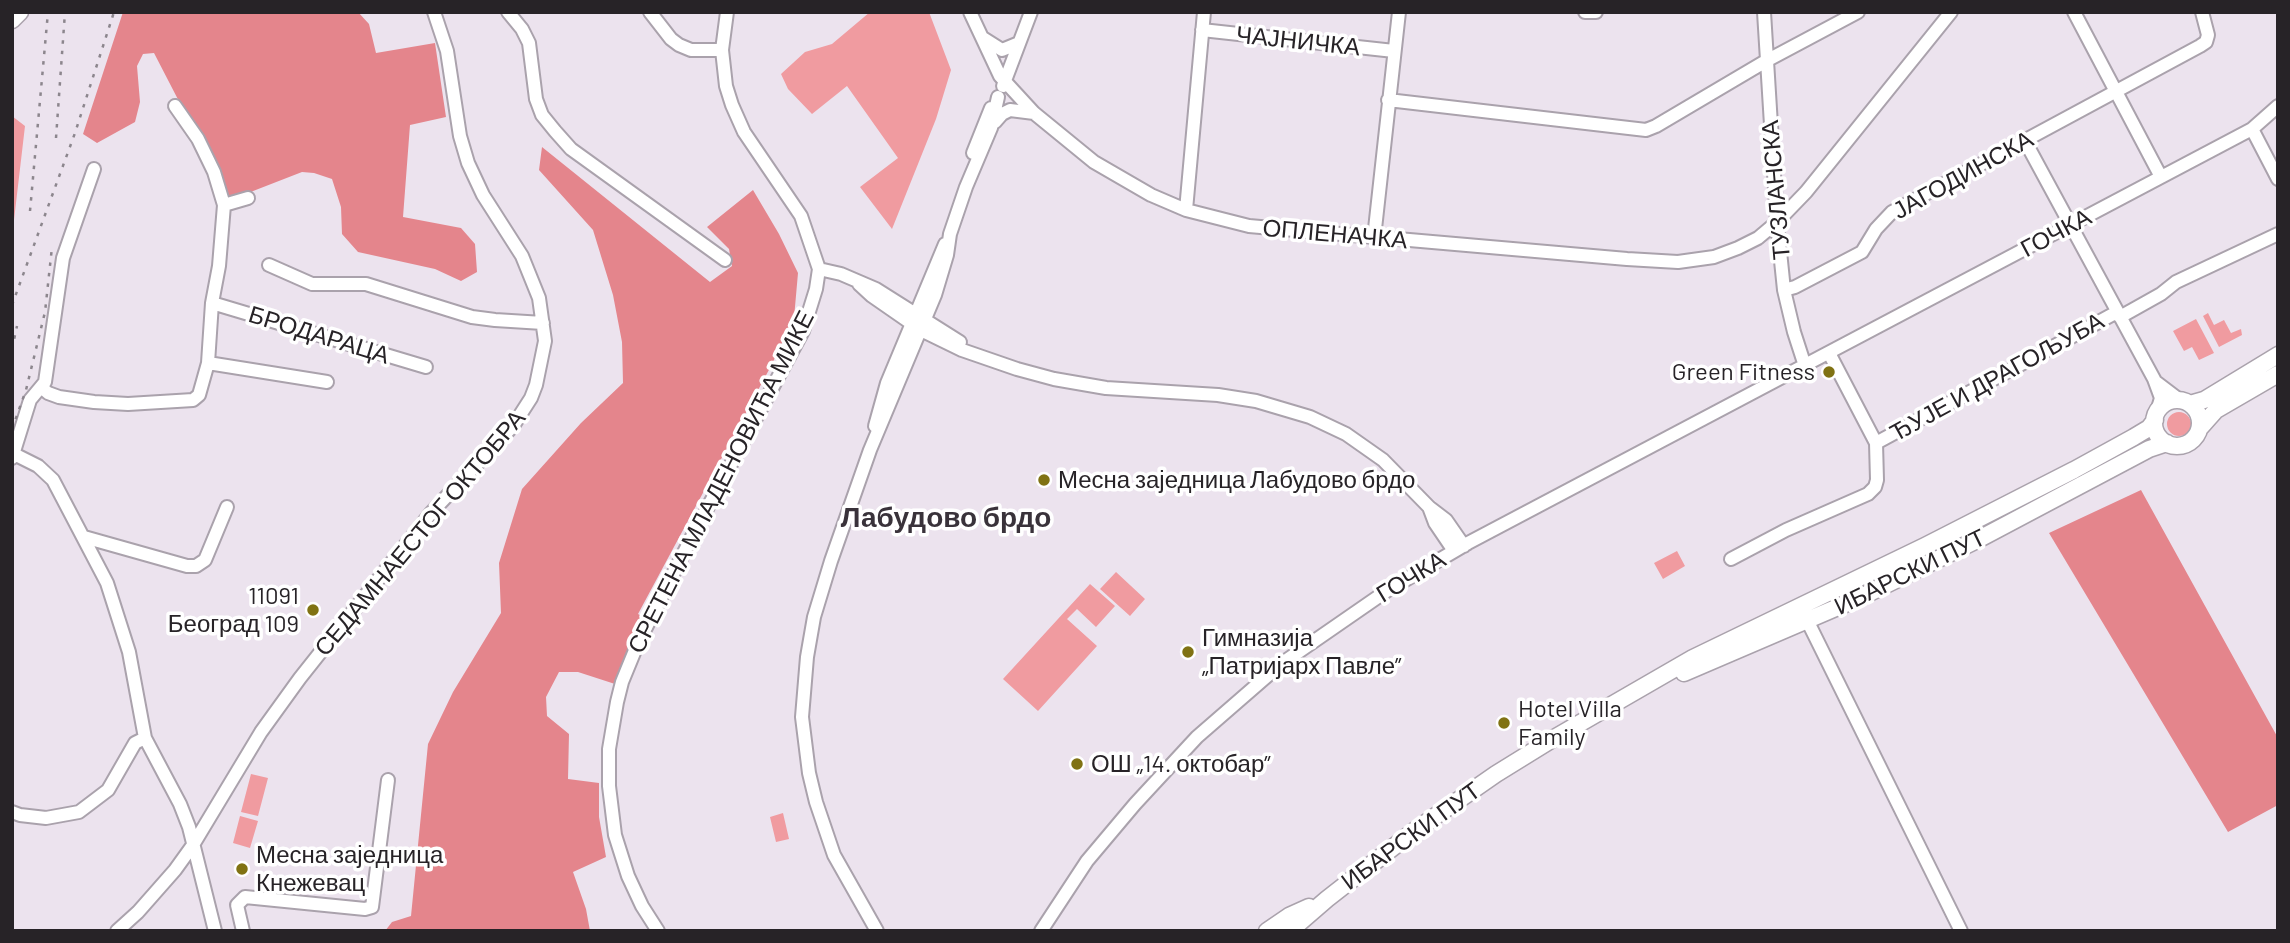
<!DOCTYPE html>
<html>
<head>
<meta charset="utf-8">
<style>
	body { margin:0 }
	#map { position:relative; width:2290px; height:943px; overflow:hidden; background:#ece3ee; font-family:Barlow,sans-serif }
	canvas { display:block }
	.frame { position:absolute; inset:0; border:14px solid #272327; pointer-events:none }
</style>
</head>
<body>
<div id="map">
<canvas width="2290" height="943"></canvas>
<div class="frame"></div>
</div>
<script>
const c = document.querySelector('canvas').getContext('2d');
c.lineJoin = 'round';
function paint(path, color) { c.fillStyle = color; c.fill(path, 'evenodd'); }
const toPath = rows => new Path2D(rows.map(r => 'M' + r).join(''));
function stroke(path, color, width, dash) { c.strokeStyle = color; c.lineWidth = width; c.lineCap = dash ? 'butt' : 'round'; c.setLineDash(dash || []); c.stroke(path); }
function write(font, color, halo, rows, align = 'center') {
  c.font = font + ' Barlow,sans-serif'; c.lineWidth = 7; c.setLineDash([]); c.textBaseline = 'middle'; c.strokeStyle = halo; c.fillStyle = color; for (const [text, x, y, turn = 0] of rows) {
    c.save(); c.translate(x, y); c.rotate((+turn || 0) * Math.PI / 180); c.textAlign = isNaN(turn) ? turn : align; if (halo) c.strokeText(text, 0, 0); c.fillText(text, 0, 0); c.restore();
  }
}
paint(toPath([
	[870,12,929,12,951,70,936,119,892,229,860,187,898,158,847,86,812,114,788,89,781,74,805,52,832,44],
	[12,116,25,126,14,220,12,220],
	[2208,313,2214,325,2224,320,2231,333,2241,329,2242,335,2219,347,2203,316],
	[2196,319,2214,353,2199,360,2192,347,2184,351,2173,331],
	'2167 424a12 12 0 1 1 24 0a12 12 0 1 1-24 0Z',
	[1677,551,1685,566,1663,579,1654,563],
	[1116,572,1145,599,1130,616,1100,589],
	[1090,584,1115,606,1096,627,1077,609,1067,619,1097,646,1038,711,1003,679],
	[251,774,268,778,258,816,241,812],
	[783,813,789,839,776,842,770,817],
	[240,816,258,821,250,848,233,843]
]), '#f09ba0');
paint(toPath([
	[123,12,358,12,369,24,376,53,435,43,446,117,410,125,403,217,461,228,475,244,477,272,461,281,435,269,358,252,342,234,341,207,332,179,314,173,302,172,230,200,154,53,143,54,137,66,140,102,135,122,97,143,83,134],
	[542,147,710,282,732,266,729,249,707,227,753,190,779,234,798,273,794,318,771,366,638,614,645,618,615,684,578,672,559,672,546,697,547,716,569,734,568,779,599,783,599,817,606,857,573,872,586,909,590,931,385,931,392,922,411,916,428,744,453,692,501,613,499,563,522,489,581,423,623,383,622,342,613,295,593,230,539,170],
	[2141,490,2278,738,2278,805,2228,832,2049,533]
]), '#e4858c');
const minor = toPath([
	[508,12,522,29,529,43,536,99,542,115,555,131,571,149,725,260],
	[650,12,671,39,679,45,691,50,722,50],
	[970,12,1000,76,1034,113,1094,162,1151,195,1186,210,1249,226,1627,259,1678,262,1714,257,1738,248,1758,238,1777,222,1806,192,1951,12],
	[1585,12,1596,12],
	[1764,12,1777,222,1784,290,1794,332,1805,366],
	[2074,12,2161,177],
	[1202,30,1394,51],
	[983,38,1002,50,1019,43],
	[1003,86,1031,12],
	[1388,100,1646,130,1656,126,1766,61,1858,12],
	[995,122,1002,114,1010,110,1034,113],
	[2252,129,2278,179],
	[2025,141,2154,379,2161,398,2157,412],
	[973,153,991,108],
	[224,205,248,198],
	[1186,210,1204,12],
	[1374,238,1399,12],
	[269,265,312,284,366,284,472,317,495,320,543,323],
	[819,269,841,274,876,289,960,342],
	[859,284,872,296,921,330,962,350,1017,369,1054,379,1106,388,1218,395,1256,401,1310,417,1346,434,1383,460,1429,507,1446,520,1464,546],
	[1784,290,1795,287,1862,252,1876,229,1892,212,2200,46,2206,42,2208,35,2202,12],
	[212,303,426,367],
	[2120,317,2161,294,2176,282,2278,234],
	[208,363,327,382],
	[2156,382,2181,401],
	[41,387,48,393,59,397,94,402,128,404,193,400,199,395,208,363,212,303,219,266,224,205,214,172,198,139,175,106],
	[875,426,887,383,945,244],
	[1876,443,2117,312],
	[14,454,38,466,53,480,107,583,129,652,145,738,180,804,189,827,215,931],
	[12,458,30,400,45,382,63,258,94,169],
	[1429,507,1435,523,1454,551],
	[84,537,187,566,196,566,205,560,227,507],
	[1731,559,1786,530,1868,494,1875,487,1877,480,1876,443,1829,353],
	[1804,614,1961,931],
	[12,812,20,815,46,818,79,812,108,790,135,743,145,738],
	[117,931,138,912,175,870,193,845,261,732,300,678,431,513,513,426,531,398,536,385,545,341,539,298,522,256,483,195,468,163,460,136,447,51,434,12],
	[243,931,237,905,245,897,365,909,372,907,388,780],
	[658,931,642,906,628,876,615,835,609,786,609,749,617,702,622,682,638,643,695,531,803,331,816,289,819,269,801,216,744,132,732,105,726,86,722,50,727,12],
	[877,931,834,855,816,802,809,773,802,717,807,657,814,617,831,561,870,450,935,295,947,255,950,234,966,187,991,128,998,97],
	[1041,931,1087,861,1135,804,1197,737,1281,664,1388,590,1468,543,2252,129,2278,106]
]);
const major = toPath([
	[12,20,20,12],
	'2154 423a23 23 0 1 1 46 0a23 23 0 1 1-46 0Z',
	[2190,404,2204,400,2278,355],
	[2200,428,2216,410,2278,374],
	[1684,673,1859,598,1981,538,2149,449,2167,443],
	[1267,931,1289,916,1309,907],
	[1290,931,1327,899,1414,831,1496,774,1551,740,1693,658,1925,546,2074,470,2134,437,2149,428,2155,420]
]);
stroke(minor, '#aaa2ac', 16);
stroke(major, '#aaa2ac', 19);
stroke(minor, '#fff', 12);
stroke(major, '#fff', 16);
stroke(toPath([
	[56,138,65,12],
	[30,211,48,12],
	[12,305,75,133,114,12],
	[12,349,17,326],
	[12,429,26,390,45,312,52,247]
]), '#8c868d', 2.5, [3.5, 7]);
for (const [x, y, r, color] of [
	[1829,372,7,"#807213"],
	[1044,480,7,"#807213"],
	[313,610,7,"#807213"],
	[1188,652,7,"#807213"],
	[1504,723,7,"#807213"],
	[1077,764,7,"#807213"],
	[242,869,7,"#807213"]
]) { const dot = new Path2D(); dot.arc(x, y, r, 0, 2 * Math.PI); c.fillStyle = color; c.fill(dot); stroke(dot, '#fff', 2.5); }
write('24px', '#272327', '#fff', [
	["ЧАЈНИЧКА",1298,41,6],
	["ЈАГОДИНСКА",1963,175,-29],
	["ТУЗЛАНСКА",1776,190,-95],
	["ГОЧКА",2056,233,-28],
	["ОПЛЕНАЧКА",1335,234,5],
	["БРОДАРАЦА",319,335,17],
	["ЂУЈЕ И ДРАГОЉУБА",1997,377,-29],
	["СРЕТЕНА МЛАДЕНОВИЋА МИКЕ",721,482,-63],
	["СЕДАМНАЕСТОГ ОКТОБРА",420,533,-50],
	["ИБАРСКИ ПУТ",1910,572,-26],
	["ГОЧКА",1411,577,-31],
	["ИБАРСКИ ПУТ",1411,836,-36]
]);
write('24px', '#272327', '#fff', [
	["Green Fitness",1815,372,"right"],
	["Месна заједница Лабудово брдо",1058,480],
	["11091",299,596,"right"],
	["Београд 109",299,624,"right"],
	["Гимназија",1202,638],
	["„Патријарх Павле”",1202,666],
	["Hotel Villa",1518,709],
	["Family",1518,737],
	["ОШ „14. октобар”",1091,764],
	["Месна заједница",256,855],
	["Кнежевац",256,883]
], 'left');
write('bold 28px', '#39323a', '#fff', [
	["Лабудово брдо",946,518]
]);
</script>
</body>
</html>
